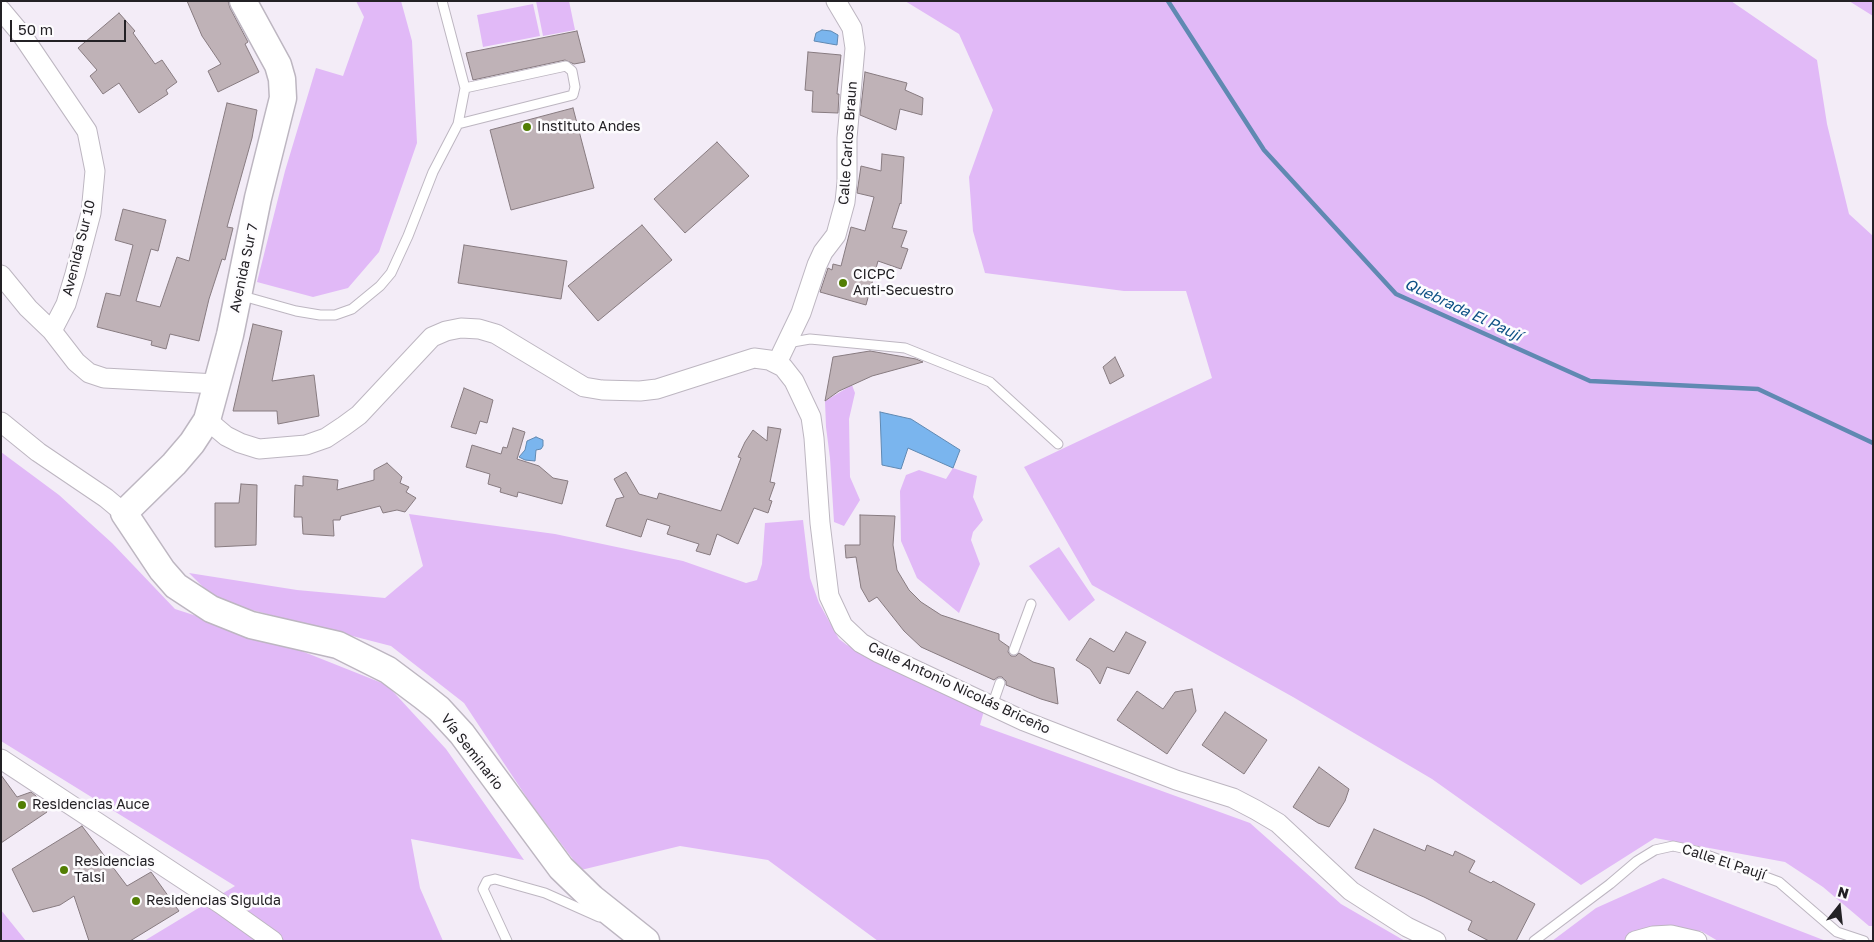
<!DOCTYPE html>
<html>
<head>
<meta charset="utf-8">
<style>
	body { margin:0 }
	#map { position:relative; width:1874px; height:942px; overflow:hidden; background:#f3ecf7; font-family:"Golos Text",sans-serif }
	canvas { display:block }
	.frame { position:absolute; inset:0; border:2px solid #232125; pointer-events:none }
	.north { position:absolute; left:1814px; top:882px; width:50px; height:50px; -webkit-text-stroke:4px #fdfcfe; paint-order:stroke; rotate:16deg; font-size:14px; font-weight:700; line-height:20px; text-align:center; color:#232125 }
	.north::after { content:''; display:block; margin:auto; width:18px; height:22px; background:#232125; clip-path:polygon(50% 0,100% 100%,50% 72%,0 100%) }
	.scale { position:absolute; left:10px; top:20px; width:116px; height:22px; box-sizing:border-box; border:2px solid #232125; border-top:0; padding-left:6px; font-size:15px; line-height:18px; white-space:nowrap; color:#232125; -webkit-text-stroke:4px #fdfcfe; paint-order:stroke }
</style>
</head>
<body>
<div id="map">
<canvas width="1874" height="942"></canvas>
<div class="frame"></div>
<div class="north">N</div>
<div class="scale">50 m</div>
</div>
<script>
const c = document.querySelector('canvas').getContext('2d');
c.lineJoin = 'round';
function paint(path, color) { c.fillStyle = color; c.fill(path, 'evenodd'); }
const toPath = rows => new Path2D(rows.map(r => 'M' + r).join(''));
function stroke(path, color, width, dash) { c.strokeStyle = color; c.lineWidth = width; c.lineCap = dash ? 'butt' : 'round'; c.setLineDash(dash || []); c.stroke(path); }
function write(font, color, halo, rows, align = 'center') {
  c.font = font + ' "Golos Text",sans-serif'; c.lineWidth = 5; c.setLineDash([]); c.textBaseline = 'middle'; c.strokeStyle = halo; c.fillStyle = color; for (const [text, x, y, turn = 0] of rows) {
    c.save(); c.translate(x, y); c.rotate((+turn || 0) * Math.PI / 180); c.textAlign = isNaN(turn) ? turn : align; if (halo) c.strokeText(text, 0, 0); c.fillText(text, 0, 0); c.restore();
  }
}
paint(toPath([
	[356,1,401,1,412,41,417,143,379,252,348,288,313,297,257,282,285,171,316,68,343,76,364,17],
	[536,1,569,1,575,30,543,36],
	[905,1,1731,1,1817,60,1827,124,1849,214,1873,236,1873,926,1869,926,1823,887,1785,862,1655,838,1581,885,1432,779,1293,697,1092,585,1024,467,1212,378,1186,291,1124,291,985,273,973,231,969,177,993,110,959,34],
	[1849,1,1873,1,1873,16],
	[533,4,540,36,483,47,477,15],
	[852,385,855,393,849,419,850,477,860,500,844,526,834,522,830,458,826,427,825,401],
	[1,452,59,495,112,543,175,609,289,646,387,685,446,749,524,860,411,839,420,888,443,941,144,941,235,886,1,741],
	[953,468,977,476,973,497,983,520,973,532,971,540,980,564,959,613,917,578,901,541,900,491,906,475,919,470,946,479],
	[409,514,555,534,683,561,746,583,757,580,762,564,765,523,803,520,810,578,819,603,839,639,847,645,985,707,980,725,1250,823,1341,904,1405,941,878,941,768,860,680,846,581,870,529,801,464,703,391,646,217,601,189,573,297,590,385,598,423,566],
	[1059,547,1095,600,1069,621,1029,566],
	[1663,878,1826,941,1718,941,1701,931,1650,932,1624,941,1552,941,1596,908],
	[1,910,26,941,1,941]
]), '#e1b9f7');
const water = toPath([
	[822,30,831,31,838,35,837,45,814,41,816,33,822,30],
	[880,412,911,419,960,450,953,468,908,448,901,469,882,465,880,412],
	[536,437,543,440,543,446,541,449,536,450,535,461,525,460,519,457,525,450,527,441,536,437]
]);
paint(water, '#7ab5ee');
stroke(water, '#6089b2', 1);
stroke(toPath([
	[1168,1,1264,150,1396,294,1590,381,1758,389,1873,443]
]), '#6089b2', 4.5);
const building = toPath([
	[187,1,228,1,230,8,248,42,245,44,259,72,218,92,208,71,221,64,202,36,187,1],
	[119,13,135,31,133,33,155,64,162,60,177,82,166,90,168,94,139,113,119,83,103,94,90,76,97,70,78,48,119,13],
	[577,31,585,62,574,64,565,60,473,80,466,53,577,31],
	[808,52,841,55,837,94,839,94,838,113,812,112,813,91,805,90,808,52],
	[865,72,907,83,905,90,923,98,922,115,900,109,896,130,860,115,865,72],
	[227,103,257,110,252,138,227,227,233,228,225,260,222,259,209,299,199,341,170,334,166,349,151,345,152,341,97,327,106,293,120,296,133,245,115,240,123,209,166,220,158,251,151,249,136,301,160,307,177,257,189,261,227,103],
	[573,108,594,188,511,210,490,130,573,108],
	[717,142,749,176,685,233,654,199,717,142],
	[882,154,904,157,901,204,900,203,892,228,907,231,901,247,908,249,901,269,878,261,866,305,820,292,828,268,832,270,833,264,841,266,851,227,865,231,874,197,857,193,861,166,881,171,882,154],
	[642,225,672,260,598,321,568,286,642,225],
	[464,245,567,261,561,299,458,283,464,245],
	[253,324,282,331,272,381,314,375,319,416,278,424,277,411,233,411,253,324],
	[870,351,916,359,923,362,872,376,839,391,825,401,833,357,870,351],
	[1115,357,1124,376,1110,384,1103,367,1115,357],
	[464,388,493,400,487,423,480,421,476,434,451,427,464,388],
	[768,427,781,429,770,482,775,483,769,500,772,501,768,513,754,508,738,544,717,534,710,555,696,551,699,544,667,534,670,526,647,519,641,537,606,526,616,499,624,497,614,479,626,472,639,494,657,499,659,493,721,511,741,458,738,457,745,442,753,430,767,441,768,427],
	[513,428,525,432,517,459,539,466,553,478,568,481,562,504,518,492,517,497,500,492,501,488,488,484,490,474,466,467,472,445,501,454,503,447,507,448,513,428],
	[387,463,402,477,400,483,409,487,406,492,416,498,405,512,397,510,383,513,380,506,341,516,340,520,333,520,334,536,303,534,302,517,294,517,295,485,303,486,303,476,338,480,337,490,374,480,374,470,387,463],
	[241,484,257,485,256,545,215,547,215,503,239,503,241,484],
	[860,515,895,516,893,545,897,570,909,590,921,602,941,615,999,634,999,640,1009,647,1008,652,1011,656,1016,656,1019,653,1033,662,1054,668,1058,704,1041,699,1006,685,1006,681,1002,677,998,677,994,680,921,647,904,631,877,597,869,602,861,588,856,557,846,558,845,545,860,545,860,515],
	[1126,632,1146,642,1129,674,1107,667,1100,684,1090,669,1076,660,1090,638,1114,652,1126,632],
	[1192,689,1196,711,1167,754,1117,720,1137,691,1163,709,1175,692,1192,689],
	[1225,712,1267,740,1244,774,1202,745,1225,712],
	[1319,767,1349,789,1345,801,1329,827,1318,823,1293,807,1319,767],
	[1,775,17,797,31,792,36,796,47,812,1,843,1,775],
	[82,826,127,886,151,872,179,911,130,941,89,941,74,896,60,905,33,912,12,869,82,826],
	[1374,829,1425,851,1427,845,1453,856,1455,851,1475,861,1469,872,1491,883,1493,881,1535,904,1516,941,1489,941,1468,930,1472,921,1424,897,1355,868,1374,829]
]);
paint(building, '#bfb2b7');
stroke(building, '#877b80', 1);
const service = toPath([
	[458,124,573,95,575,87,572,71,566,66,465,88],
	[239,295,296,311,320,315,335,315,352,309,380,286,391,273,408,236,433,172,458,124,465,88,442,1],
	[787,343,810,339,905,348,990,382,1058,444],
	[1014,650,1031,604],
	[992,706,1000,683],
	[507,941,483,889,487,881,495,879,545,893,599,917],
	[1534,941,1610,884,1637,861,1655,850,1673,846,1696,851,1779,882,1837,932,1864,941]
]);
const minor = toPath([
	[1,10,22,35,87,131,95,171,91,213,75,274,66,304,52,331],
	[1,275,28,308,52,331,76,362,89,373,104,378,217,384],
	[777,363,801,313,817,265,823,252,836,235,845,202,847,182,847,138,855,48,852,28,836,1],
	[207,420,226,436,240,443,259,449,306,445,326,438,344,426,359,415,432,337,446,331,461,328,479,329,496,334,584,387,602,390,640,391,657,389,754,358,769,360,783,367,794,381,811,417,814,438,820,523,829,596,843,626,861,643,879,653,1024,721,1176,780,1233,798,1256,810,1278,823,1351,891,1407,927,1436,941],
	[1,422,38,452,106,498,124,513],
	[1,759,221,904,273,941],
	[1635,941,1653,936,1671,935,1697,941]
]);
const secondary = toPath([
	[243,1,278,65,282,79,283,98,258,198,230,335,207,420,192,443,174,464,124,513,162,570,176,586,211,609,251,625,338,645,388,670,424,697,439,709,462,734,561,868,592,898,646,941]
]);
stroke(service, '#bdb6c1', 11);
stroke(minor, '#bdb6c1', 21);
stroke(secondary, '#bdb6c1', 29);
stroke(service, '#fff', 9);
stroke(minor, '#fff', 19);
stroke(secondary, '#fff', 26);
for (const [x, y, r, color] of [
	[527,127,5,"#527e03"],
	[843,283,5,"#527e03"],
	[22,805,5,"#527e03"],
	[64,870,5,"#527e03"],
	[136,901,5,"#527e03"]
]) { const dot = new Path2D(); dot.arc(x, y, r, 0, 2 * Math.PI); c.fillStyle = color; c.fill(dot); stroke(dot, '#fdfcfe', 2); }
write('14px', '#232125', '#fdfcfe', [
	["Instituto Andes",537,127],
	["CICPC",853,275],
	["Anti-Secuestro",853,291],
	["Residencias Auce",32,805],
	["Residencias",74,862],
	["Talsi",74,878],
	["Residencias Sigulda",146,901]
], 'left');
write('14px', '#232125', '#fdfcfe', [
	["Calle Carlos Braun",848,143,-86],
	["Avenida Sur 10",79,248,-76],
	["Avenida Sur 7",244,268,-78],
	["Calle Antonio Nicolás Briceño",959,688,25],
	["Vía Seminario",472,752,52],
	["Calle El Paují",1724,862,18]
]);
write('italic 15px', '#0e5185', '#fdfcfe', [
	["Quebrada El Paují",1463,310,25]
]);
</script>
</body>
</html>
